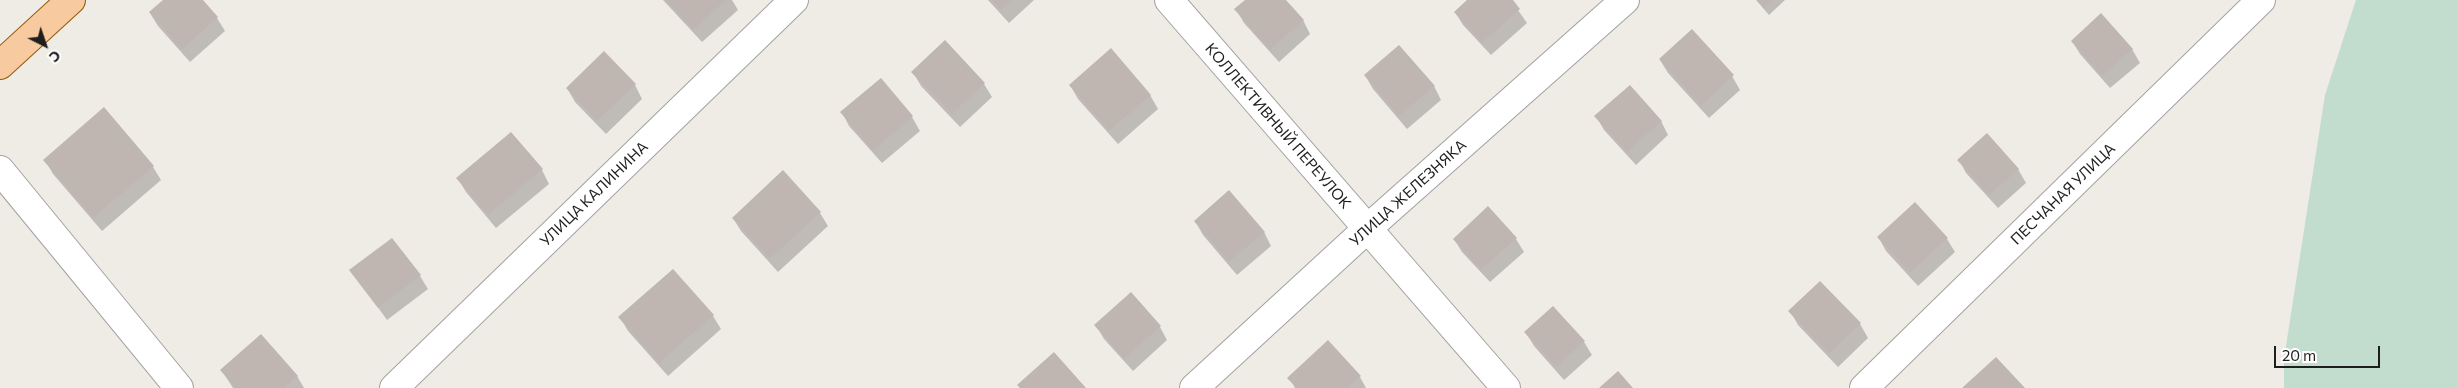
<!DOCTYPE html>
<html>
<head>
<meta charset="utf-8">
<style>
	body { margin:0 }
	#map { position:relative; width:2457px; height:388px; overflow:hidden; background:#efebe5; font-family:Commissioner,sans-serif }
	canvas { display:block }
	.north { position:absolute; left:20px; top:20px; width:50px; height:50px; -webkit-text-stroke:4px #fff; paint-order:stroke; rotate:139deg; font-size:14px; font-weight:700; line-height:20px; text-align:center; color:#1e1e1e }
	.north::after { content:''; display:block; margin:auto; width:18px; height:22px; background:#1e1e1e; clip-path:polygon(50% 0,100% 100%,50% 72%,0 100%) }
	.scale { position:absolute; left:2274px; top:346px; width:106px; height:22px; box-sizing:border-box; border:2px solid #1e1e1e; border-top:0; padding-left:6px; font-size:15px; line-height:18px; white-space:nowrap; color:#1e1e1e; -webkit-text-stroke:4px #fff; paint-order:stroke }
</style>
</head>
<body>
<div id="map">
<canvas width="2457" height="388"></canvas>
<div class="north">С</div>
<div class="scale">20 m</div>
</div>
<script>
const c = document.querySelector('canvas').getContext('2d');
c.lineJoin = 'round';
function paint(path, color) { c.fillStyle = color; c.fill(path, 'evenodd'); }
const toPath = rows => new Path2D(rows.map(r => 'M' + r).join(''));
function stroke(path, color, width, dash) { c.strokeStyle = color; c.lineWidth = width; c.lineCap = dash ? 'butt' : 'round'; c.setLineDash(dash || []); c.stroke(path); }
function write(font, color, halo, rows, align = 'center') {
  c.font = font + ' Commissioner,sans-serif'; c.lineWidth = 4; c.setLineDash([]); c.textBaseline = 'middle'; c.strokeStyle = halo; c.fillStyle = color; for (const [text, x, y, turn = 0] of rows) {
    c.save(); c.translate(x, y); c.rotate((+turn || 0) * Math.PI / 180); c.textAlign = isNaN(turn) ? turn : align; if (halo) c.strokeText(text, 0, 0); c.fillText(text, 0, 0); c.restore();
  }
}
paint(toPath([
	[2356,0,2457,0,2457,388,2284,388,2284,359,2325,95]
]), '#c2dcce');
paint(toPath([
	[165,0,202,0,217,18,225,31,190,62,158,26,150,13],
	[663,0,732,0,738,10,702,42],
	[988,0,1034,0,1009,23],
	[1247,0,1284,0,1303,20,1310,34,1279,62,1244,23,1236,9],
	[1468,0,1511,0,1527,23,1491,55,1463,25,1455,12],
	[1756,0,1785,0,1769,15],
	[2072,41,2132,49,2140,63,2110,88,2080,54],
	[1660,60,1732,76,1740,90,1709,118,1668,73],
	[913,72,984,84,992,97,960,127,921,86],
	[1365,75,1434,86,1441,100,1407,129,1373,89],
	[881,80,912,117,920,131,882,163,849,126,842,112],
	[635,85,642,99,606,134,575,102,567,88],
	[1070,85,1150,95,1158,109,1118,144,1078,99],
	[104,109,153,167,161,180,102,231,53,174,45,160],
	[1596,116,1661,121,1668,135,1636,165,1604,130],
	[1959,160,2018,169,2026,183,1998,208,1966,173],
	[542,170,549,184,496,228,466,192,458,179],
	[783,172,820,213,828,226,778,272,741,231,733,218],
	[1915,204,1947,239,1955,252,1918,286,1886,251,1879,238],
	[1195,221,1264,232,1271,246,1237,275,1203,235],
	[1454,239,1516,239,1524,252,1490,282,1462,252],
	[351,270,420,276,428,289,387,320],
	[1820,282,1860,324,1868,338,1838,367,1798,325,1790,311],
	[713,316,721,329,668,376,628,331,620,317],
	[1096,325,1160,327,1167,340,1133,371,1104,339],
	[1526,333,1584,342,1592,355,1564,380,1534,346],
	[1328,342,1360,377,1366,388,1295,388,1289,378],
	[222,371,297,376,304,388,233,388]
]), '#0003');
paint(toPath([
	[163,0,203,0,218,17,182,50,149,12],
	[666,0,726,0,693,30],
	[991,0,1012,0,1001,10],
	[1245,0,1286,0,1304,20,1270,50,1234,9],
	[1467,0,1513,0,1520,9,1482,43,1454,12],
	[1757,0,1773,0,1764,8],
	[2101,13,2133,49,2102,76,2071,41],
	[1692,29,1734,75,1701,106,1659,59],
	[945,40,985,83,952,114,911,72],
	[1399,45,1435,86,1399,116,1364,75],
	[1111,48,1151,95,1109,131,1069,85],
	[604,51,636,84,597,121,566,88],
	[881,78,913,116,873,151,840,112],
	[1630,85,1662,121,1627,152,1594,116],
	[104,107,154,166,93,218,43,160],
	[511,132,543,169,488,215,456,178],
	[1987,133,2019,169,1989,195,1957,160],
	[783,170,821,212,770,259,732,218],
	[1229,190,1265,232,1229,262,1194,221],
	[1915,202,1948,238,1910,273,1877,237],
	[1488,206,1517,238,1481,270,1453,239],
	[392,238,421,275,378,308,349,270],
	[673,269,714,315,659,363,618,317],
	[1820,281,1861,323,1829,354,1788,311],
	[1131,292,1161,326,1124,359,1094,325],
	[1553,306,1585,341,1556,367,1524,332],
	[261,334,298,376,284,388,236,388,220,370],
	[1328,340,1361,376,1348,388,1297,388,1287,378],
	[1054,352,1086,388,1020,388,1017,385],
	[1996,357,2025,388,1962,388],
	[1618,371,1633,388,1599,388]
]), '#bfb6b1');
const minor = toPath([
	[1169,0,1506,388],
	[0,170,179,388],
	[394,388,794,0],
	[1194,388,1367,229,1625,0],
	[1864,388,2261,0]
]);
const major = toPath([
	[0,65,71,0]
]);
stroke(minor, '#a2a2a2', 30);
stroke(major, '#935805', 30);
stroke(minor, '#fff', 28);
stroke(major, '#f8caa0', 28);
write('15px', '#1e1e1e', '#fff', [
	["КОЛЛЕКТИВНЫЙ ПЕРЕУЛОК",1278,126,49],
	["УЛИЦА ЖЕЛЕЗНЯКА",1408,193,-42],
	["УЛИЦА КАЛИНИНА",594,194,-44],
	["ПЕСЧАНАЯ УЛИЦА",2063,194,-44]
]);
</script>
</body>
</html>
